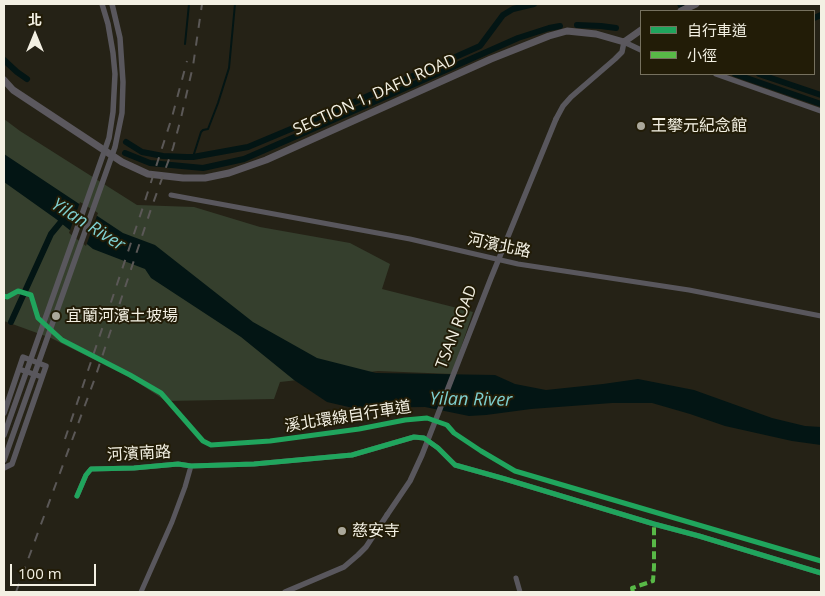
<!DOCTYPE html>
<html>
<head>
<meta charset="utf-8">
<style>
	body { margin:0 }
	#map { position:relative; width:825px; height:596px; overflow:hidden; background:#252216; font-family:"Open Sans","Noto Sans TC",sans-serif }
	canvas { display:block }
	.frame { position:absolute; inset:0; border:5px solid #f3f0e3; pointer-events:none }
	.legend { position:absolute; left:640px; top:10px; width:175px; height:65px; box-sizing:border-box; background:#221c07; border:1px solid #76715f; margin:0; padding:6px 9px; list-style:none; font-size:15px; color:#f3f0e3 }
	.legend li { display:flex; align-items:center; gap:10px; height:25px }
	.legend b { width:25px; border:1px solid #76715f }
	.north { position:absolute; left:10px; top:10px; width:50px; height:50px; -webkit-text-stroke:4px #221c07; paint-order:stroke; rotate:0deg; font-size:14px; font-weight:700; line-height:20px; text-align:center; color:#f3f0e3 }
	.north::after { content:''; display:block; margin:auto; width:18px; height:22px; background:#f3f0e3; clip-path:polygon(50% 0,100% 100%,50% 72%,0 100%) }
	.scale { position:absolute; left:10px; top:564px; width:86px; height:22px; box-sizing:border-box; border:2px solid #f3f0e3; border-top:0; padding-left:6px; font-size:15px; line-height:18px; white-space:nowrap; color:#f3f0e3; -webkit-text-stroke:4px #221c07; paint-order:stroke }
</style>
</head>
<body>
<div id="map">
<canvas width="825" height="596"></canvas>
<div class="frame"></div>
<ul class="legend">
<li><b style="height:6px;background:#20a55d"></b>自行車道</li>
<li><b style="height:6px;background:#58b947"></b>小徑</li>
</ul>
<div class="north">北</div>
<div class="scale">100 m</div>
</div>
<script>
const c = document.querySelector('canvas').getContext('2d');
c.lineJoin = 'round';
function paint(path, color) { c.fillStyle = color; c.fill(path, 'evenodd'); }
const toPath = rows => new Path2D(rows.map(r => 'M' + r).join(''));
function stroke(path, color, width, dash) { c.strokeStyle = color; c.lineWidth = width; c.lineCap = dash ? 'butt' : 'round'; c.setLineDash(dash || []); c.stroke(path); }
function write(font, color, halo, rows, align = 'center') {
  c.font = font + ' "Open Sans","Noto Sans TC",sans-serif'; c.lineWidth = 4; c.setLineDash([]); c.textBaseline = 'middle'; c.strokeStyle = halo; c.fillStyle = color; for (const [text, x, y, turn = 0] of rows) {
    c.save(); c.translate(x, y); c.rotate((+turn || 0) * Math.PI / 180); c.textAlign = isNaN(turn) ? turn : align; if (halo) c.strokeText(text, 0, 0); c.fillText(text, 0, 0); c.restore();
  }
}
paint(toPath([
	[4,119,20,131,137,205,194,207,260,227,350,243,390,264,382,289,473,312,452,374,378,371,280,382,274,399,166,401,131,378,51,338,4,321]
]), '#353f2d');
paint(toPath([
	[4,154,123,233,155,245,253,322,317,358,376,373,495,375,515,384,546,390,603,384,638,379,694,390,772,418,805,426,821,427,821,445,792,441,725,426,690,414,652,403,612,403,531,409,486,415,469,416,425,407,353,408,327,402,294,380,241,337,151,278,145,269,93,249,56,219,4,182]
]), '#031514');
paint(toPath([
	[80,202,98,213,86,246,69,233]
]), '#252216');
stroke(toPath([
	[185,44,189,4],
	[193,157,201,132,203,130,208,129,218,103,229,68,235,4]
]), '#031514', 2);
stroke(toPath([
	[680,4,681,6],
	[814,18,821,15],
	[577,25,601,26,616,28],
	[4,60,17,72,27,79],
	[735,74,821,104],
	[759,74,821,95],
	[126,142,142,152,163,156,186,157,193,157,248,147,341,108,480,46,503,15,513,9,534,4],
	[125,153,150,163,203,168,244,159,299,135,518,38,549,28,560,26],
	[11,322,51,234,65,217]
]), '#031514', 6);
stroke(toPath([
	[171,195,410,239,518,264,689,290,821,316],
	[77,496,86,475,91,469,134,468,178,464,191,466,254,464,352,455,414,437,424,438,438,448,455,465,505,479,654,524,699,536,821,573],
	[516,578,520,592],
	[141,592,172,522,185,487,191,466]
]), '#59575d', 5);
stroke(toPath([
	[716,74,821,111],
	[556,119,563,106,571,97,615,59,622,52,624,42,641,50],
	[19,369,42,377],
	[4,413,23,357,46,366,12,464,4,468],
	[285,592,344,567,358,555,366,547,387,515]
]), '#59575d', 5.5);
stroke(toPath([
	[681,11,696,4],
	[4,80,13,90,122,162,148,174,183,178,205,178,229,173,266,160,491,59,549,36,567,31,596,34,624,42,641,30]
]), '#5b585e', 7);
stroke(toPath([
	[65,439,143,207,172,117,187,61],
	[16,592,95,378,151,209,173,148,181,118,193,66,202,4]
]), '#5b5857', 2, [9, 9]);
stroke(toPath([
	[4,435,109,138,113,112,115,74,113,53,108,24,102,4],
	[4,460,115,147,122,113,123,82,120,38,112,4],
	[387,515,410,481,422,455,491,278,556,119]
]), '#59575d', 5.5);
stroke(toPath([
	[633,592,632,588,653,581,654,567,654,524]
]), '#58b947', 4, [8, 4]);
stroke(toPath([
	[4,296,7,297,18,291,31,295,38,318,62,340,130,375,161,393,203,441,211,445,270,441,359,429,405,420,427,418,447,425,454,433,481,451,515,471,821,561],
	[77,496,86,475,91,469,134,468,178,464,191,466,254,464,352,455,414,437,424,438,438,448,455,465,505,479,654,524,699,536,821,573]
]), '#20a55d', 5);
for (const [x, y, r, color] of [
	[641,126,5,"#aba89b"],
	[56,316,5,"#aba89b"],
	[342,531,5,"#aba89b"]
]) { const dot = new Path2D(); dot.arc(x, y, r, 0, 2 * Math.PI); c.fillStyle = color; c.fill(dot); stroke(dot, '#221c07', 2); }
write('16px', '#f3f0e3', '#221c07', [
	["SECTION 1, DAFU ROAD",375,95,-24],
	["河濱北路",499,246,12],
	["TSAN ROAD",457,327,-69],
	["溪北環線自行車道",348,417,-9],
	["河濱南路",139,454,-3]
]);
write('16px', '#f3f0e3', '#221c07', [
	["王攀元紀念館",651,126],
	["宜蘭河濱土坡場",66,316],
	["慈安寺",352,531]
], 'left');
write('italic 18px', '#7fd0d1', '#221c07', [
	["Yilan River",88,225,32],
	["Yilan River",471,400,1]
]);
</script>
</body>
</html>
